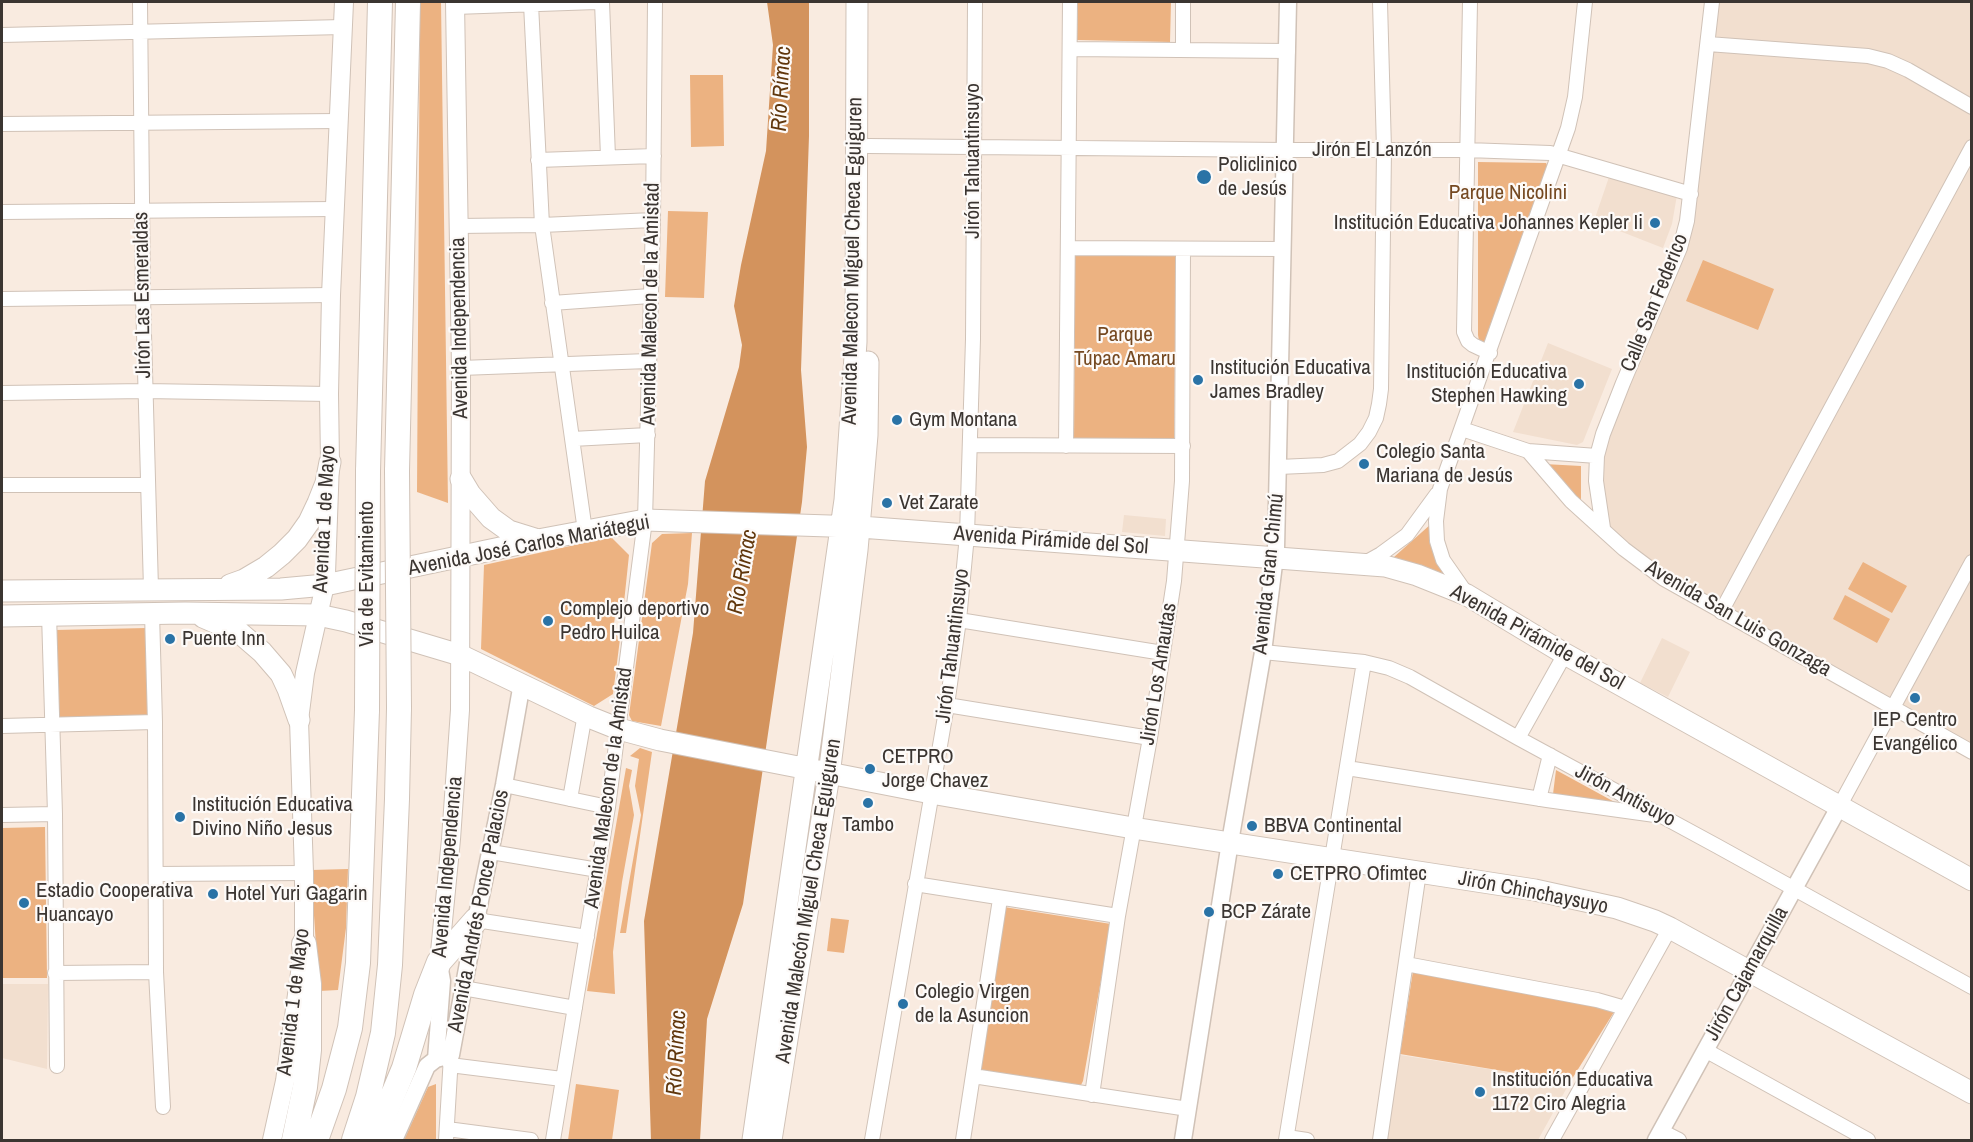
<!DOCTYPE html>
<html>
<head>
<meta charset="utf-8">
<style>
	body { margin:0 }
	#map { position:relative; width:1973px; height:1142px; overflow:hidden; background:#f9ebe0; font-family:"Archivo Narrow",sans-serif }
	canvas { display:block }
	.frame { position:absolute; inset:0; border:3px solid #3b3531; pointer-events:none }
</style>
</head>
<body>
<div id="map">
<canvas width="1973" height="1142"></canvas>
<div class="frame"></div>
</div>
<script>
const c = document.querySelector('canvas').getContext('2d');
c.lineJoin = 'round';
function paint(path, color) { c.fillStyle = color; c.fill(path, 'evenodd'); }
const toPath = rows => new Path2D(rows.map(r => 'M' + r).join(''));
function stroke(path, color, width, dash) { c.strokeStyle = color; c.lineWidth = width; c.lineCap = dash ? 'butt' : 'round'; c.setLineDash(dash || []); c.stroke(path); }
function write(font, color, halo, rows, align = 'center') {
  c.font = font + ' "Archivo Narrow",sans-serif'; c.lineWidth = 4.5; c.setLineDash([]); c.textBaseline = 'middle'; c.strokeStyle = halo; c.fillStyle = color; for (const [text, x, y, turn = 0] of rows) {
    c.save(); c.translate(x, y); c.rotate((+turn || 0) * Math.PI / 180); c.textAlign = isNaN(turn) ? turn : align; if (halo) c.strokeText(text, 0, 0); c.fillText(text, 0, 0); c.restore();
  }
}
paint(toPath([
	[1711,2,1971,2,1971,753,1666,585,1607,528,1594,449,1685,220],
	[1609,177,1677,195,1672,224,1663,248,1594,221],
	[1548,343,1612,369,1583,442,1577,445,1513,432],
	[1124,515,1166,519,1165,536,1122,532],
	[1662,638,1690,652,1668,697,1640,683],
	[2,984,48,984,47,1069,2,1058],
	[1400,1055,1570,1082,1538,1140,1387,1140]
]), '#f2dfcf');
paint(toPath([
	[420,2,441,2,448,503,417,492],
	[1078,2,1171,2,1170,42,1077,40],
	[690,75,723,75,724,146,691,147],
	[1478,162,1546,163,1548,167,1487,339,1482,343,1479,341,1478,335],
	[668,211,708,212,704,298,665,297],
	[1075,254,1176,254,1174,440,1074,440],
	[1703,260,1774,289,1758,330,1686,301],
	[1544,464,1581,466,1581,501],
	[1431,524,1438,557,1445,574,1394,557],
	[692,533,688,584,661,726,632,721,629,715,652,543,662,534],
	[611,537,629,555,623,612,615,617,613,630,620,639,613,694,594,706,481,649,484,565],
	[1863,562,1907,586,1892,613,1848,589],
	[1845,595,1890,619,1877,643,1833,619],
	[147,628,149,720,55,723,55,630],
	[640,748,652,752,626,933,620,933,641,815,635,786,639,759,630,756],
	[626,768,632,770,629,786,634,815,622,882,613,952,615,994,587,991],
	[1556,770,1620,805,1553,794],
	[45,827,47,978,2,978,2,828],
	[348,869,346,928,338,990,319,991,311,870],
	[1004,907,1111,924,1083,1081,1081,1085,1077,1087,979,1074],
	[831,918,849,920,844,953,827,951],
	[1413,971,1599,1004,1614,1012,1570,1082,1400,1054],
	[436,1084,436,1140,404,1140,428,1087],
	[576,1084,619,1090,612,1140,568,1140]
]), '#ecb281');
paint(toPath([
	[767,2,809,2,809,136,801,370,807,447,802,502,743,904,707,1019,700,1140,651,1140,644,921,693,633,705,481,739,367,742,345,734,306,741,265,766,151,773,45]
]), '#d3935d');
const minor = toPath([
	[140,2,143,297,151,589],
	[602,2,608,157],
	[1470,2,1464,332,1468,341,1473,345,1490,353],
	[531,4,542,225,585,531],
	[455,7,596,2],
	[2,35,343,27],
	[1708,44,1868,56,1888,61,1908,70,1972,107],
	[1070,49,1288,51],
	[1183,50,1183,2],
	[2,124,338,121],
	[868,146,1285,150,1467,150,1550,153,1691,194],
	[538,160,654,156],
	[2,212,334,209],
	[458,226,542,225,653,220],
	[1068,248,1282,249],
	[2,299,331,295],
	[552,303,650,296],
	[461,368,648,361],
	[2,393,145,391,329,394],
	[1462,429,1528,451,1571,501,1624,549,1664,579,1972,752],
	[572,439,648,435],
	[970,445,1183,446],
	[1066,446,1070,2],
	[1528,451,1597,456],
	[1279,467,1323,465,1338,461,1360,444,1369,432,1376,418,1379,404,1381,389,1384,150,1380,2],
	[2,485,148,485],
	[1603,528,1596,481,1597,456,1603,434,1623,383,1680,248,1687,221,1712,2],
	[1363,564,1381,554,1407,535,1437,494],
	[1466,593,1443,560,1437,541,1436,521,1440,489,1568,128,1575,97,1585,2],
	[1721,612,1972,147],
	[152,613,155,722,156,972,163,1107],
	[49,614,55,814,57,1066],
	[959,620,1163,653],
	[1263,652,1364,662,1389,668,1410,677,1518,738,1717,846,1972,987],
	[947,705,1150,738],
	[2,726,155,722],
	[1518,738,1565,654],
	[1347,768,1547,800,1655,815],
	[504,785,608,807],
	[570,799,585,714],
	[1539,799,1550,755],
	[1839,807,1972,562],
	[2,815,55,814],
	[491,852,598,870],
	[156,874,304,873],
	[915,884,1118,916],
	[476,920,587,937],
	[1406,964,1597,1000,1625,1008],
	[55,973,156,972],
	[463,988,575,1008],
	[1705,1050,1868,1140],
	[450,1065,562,1079],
	[973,1076,1188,1109],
	[1092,1095,1118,916,1150,738,1174,581,1182,481,1183,249],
	[447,1129,531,1140],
	[1661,1131,1679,1140],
	[1287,1137,1307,1140],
	[446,1140,451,1056],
	[553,1140,608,807,645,520,653,220,655,2],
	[872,1140,947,705,959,620,967,535,973,339,975,2],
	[963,1140,1000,899],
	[1286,1140,1364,662],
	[1380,1140,1419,872],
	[1552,1140,1670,928]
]);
const tertiary = toPath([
	[436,1059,442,981,439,964],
	[394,1140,427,1066,436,1059,451,1055,476,920,504,785,522,683],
	[1183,1140,1230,842,1263,652,1276,548,1288,2],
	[1656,1140,1839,807]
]);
const secondary = toPath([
	[439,962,451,839,460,710,461,368,455,2],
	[272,1140,285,1081,304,944,304,873,299,720,305,673,325,585,326,574,330,462,329,394,331,295,344,2]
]);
const primary = toPath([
	[461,479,470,494,491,518,509,531,538,540],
	[230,585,244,580,266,567,282,554,297,539,309,522,318,503,326,483,330,462],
	[2,591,281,589,325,585,538,540,645,520,860,527,1385,566,1417,575,1467,595,1565,654,1972,880],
	[2,616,185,613,318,615,346,621,460,655,589,717,619,729,660,740,931,793,1133,828,1535,890,1617,908,1655,921,1670,928,1972,1093],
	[203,617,240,633,262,652,281,674,288,689,299,720],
	[753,1140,845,500,856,342,857,2],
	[771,1140,829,775,857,550,867,435,868,362]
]);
const motorway = toPath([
	[368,471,380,2],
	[397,471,408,2],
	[294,1140,305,1087,309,1050,309,984,304,944],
	[316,1140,334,1089,350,1028,358,963,367,710],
	[354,1140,368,1097,383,1033,390,965,397,799,399,708],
	[374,1140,404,1068,426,995,439,962,476,920]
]);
stroke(minor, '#d0c2b7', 16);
stroke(tertiary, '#d0c2b7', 19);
stroke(secondary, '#d0c2b7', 20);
stroke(primary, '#d0c2b7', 23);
stroke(motorway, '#d0c2b7', 26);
stroke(minor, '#fff', 14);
stroke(tertiary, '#fff', 16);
stroke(secondary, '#fff', 18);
stroke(primary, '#fff', 21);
stroke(motorway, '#fff', 24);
const motorwayBridge = toPath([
	[397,471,399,708],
	[367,710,368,471]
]);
stroke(motorwayBridge, '#d0c2b7', 26, []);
stroke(motorwayBridge, '#fff', 24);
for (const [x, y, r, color] of [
	[1204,177,8,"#2a73a6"],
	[1655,223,6,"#2a73a6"],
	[1198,380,6,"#2a73a6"],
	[1579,384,6,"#2a73a6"],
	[897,420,6,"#2a73a6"],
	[1364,464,6,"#2a73a6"],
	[887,503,6,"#2a73a6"],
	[548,621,6,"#2a73a6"],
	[170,639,6,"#2a73a6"],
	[1915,698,6,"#2a73a6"],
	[870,769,6,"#2a73a6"],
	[868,803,6,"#2a73a6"],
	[180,817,6,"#2a73a6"],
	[1252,826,6,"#2a73a6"],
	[1278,874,6,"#2a73a6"],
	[213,894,6,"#2a73a6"],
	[24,903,6,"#2a73a6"],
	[1209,912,6,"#2a73a6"],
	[903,1004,6,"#2a73a6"],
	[1480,1092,6,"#2a73a6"]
]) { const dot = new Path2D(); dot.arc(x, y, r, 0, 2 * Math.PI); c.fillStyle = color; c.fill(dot); stroke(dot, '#fdfaf8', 2); }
write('21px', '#3b3531', '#fdfaf8', [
	["Jirón El Lanzón",1372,150],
	["Jirón Tahuantinsuyo",973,161,-90],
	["Avenida Malecon Miguel Checa Eguiguren",853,261,-89],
	["Jirón Las Esmeraldas",143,295,-91],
	["Calle San Federico",1655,303,-68],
	["Avenida Malecon de la Amistad",651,304,-89],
	["Avenida Independencia",460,328,-91],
	["Avenida 1 de Mayo",325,519,-87],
	["Avenida Pirámide del Sol",1051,541,4],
	["Avenida José Carlos Mariátegui",529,546,-11],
	["Vía de Evitamiento",367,574,-90],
	["Avenida Gran Chimú",1269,574,-84],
	["Avenida San Luis Gonzaga",1738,619,30],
	["Avenida Pirámide del Sol",1537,638,29],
	["Jirón Tahuantinsuyo",953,646,-83],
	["Jirón Los Amautas",1159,674,-81],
	["Avenida Malecon de la Amistad",609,788,-82],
	["Jirón Antisuyo",1625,796,28],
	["Avenida Independencia",448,867,-85],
	["Jirón Chinchaysuyo",1533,893,11],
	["Avenida Malecón Miguel Checa Eguiguren",809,901,-81],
	["Avenida Andrés Ponce Palacios",479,911,-79],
	["Jirón Cajamarquilla",1747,974,-61],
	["Avenida 1 de Mayo",294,1002,-83]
]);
write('21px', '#3b3531', '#fdfaf8', [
	["Policlinico",1218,165],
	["de Jesús",1218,189],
	["Institución Educativa Johannes Kepler Ii",1643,223,"right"],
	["Institución Educativa",1210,368],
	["James Bradley",1210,392],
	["Institución Educativa",1567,372,"right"],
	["Stephen Hawking",1567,396,"right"],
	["Gym Montana",909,420],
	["Colegio Santa",1376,452],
	["Mariana de Jesús",1376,476],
	["Vet Zarate",899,503],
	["Complejo deportivo",560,609],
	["Pedro Huilca",560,633],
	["Puente Inn",182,639],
	["IEP Centro",1915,720,"center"],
	["Evangélico",1915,744,"center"],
	["CETPRO",882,757],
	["Jorge Chavez",882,781],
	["Institución Educativa",192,805],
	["Divino Niño Jesus",192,829],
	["Tambo",868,825,"center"],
	["BBVA Continental",1264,826],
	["CETPRO Ofimtec",1290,874],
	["Estadio Cooperativa",36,891],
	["Huancayo",36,915],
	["Hotel Yuri Gagarin",225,894],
	["BCP Zárate",1221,912],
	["Colegio Virgen",915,992],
	["de la Asuncion",915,1016],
	["Institución Educativa",1492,1080],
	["1172 Ciro Alegria",1492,1104]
], 'left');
write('21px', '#754921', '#fdfaf8', [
	["Parque Nicolini",1508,193],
	["Parque",1125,335],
	["Túpac Amaru",1125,359]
]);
write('italic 22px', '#60360b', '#fdfaf8', [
	["Río Rímac",782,89,-87],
	["Río Rímac",743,572,-80],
	["Río Rímac",677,1053,-87]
]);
</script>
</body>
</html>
